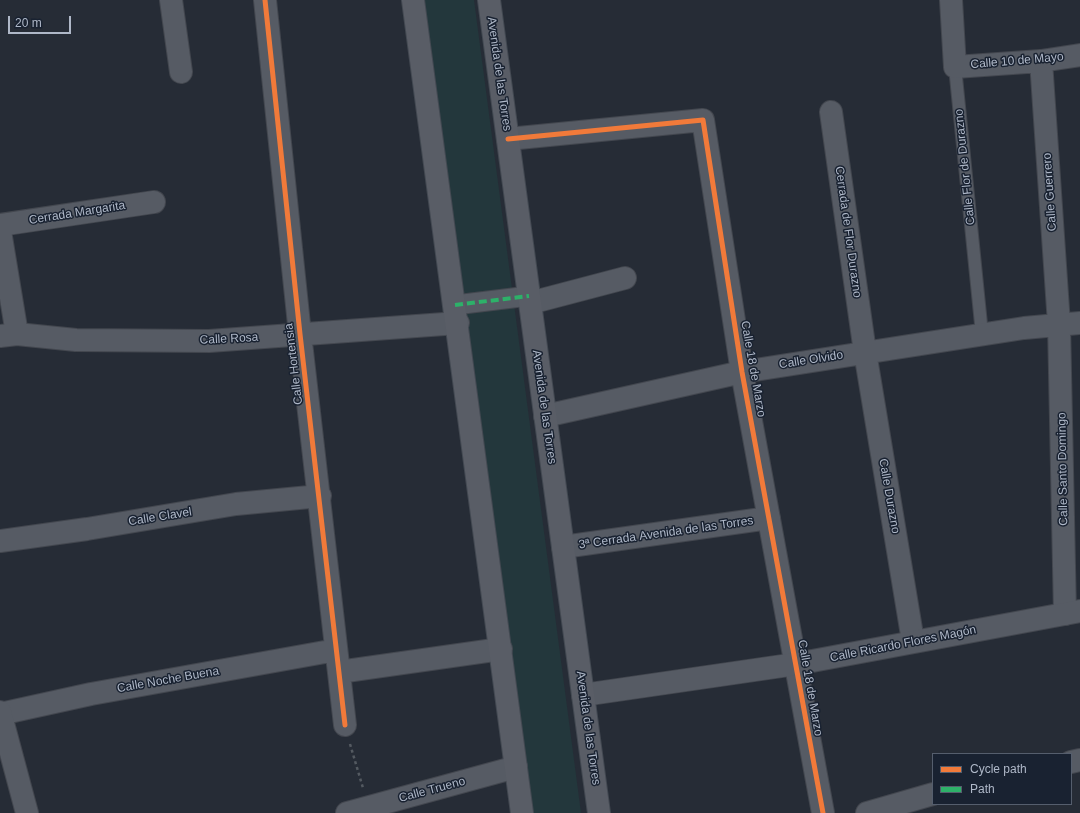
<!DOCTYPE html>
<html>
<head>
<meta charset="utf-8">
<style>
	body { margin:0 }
	#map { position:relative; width:1080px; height:813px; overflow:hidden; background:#262c36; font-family:Arial,sans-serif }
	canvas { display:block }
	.legend { position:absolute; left:932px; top:753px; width:140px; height:52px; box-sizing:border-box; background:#192231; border:1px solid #555e6d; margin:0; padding:5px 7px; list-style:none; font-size:12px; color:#afb8c8 }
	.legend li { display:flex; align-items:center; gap:8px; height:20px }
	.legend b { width:20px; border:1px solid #555e6d }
	.scale { position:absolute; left:8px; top:16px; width:63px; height:18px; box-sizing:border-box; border:2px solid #afb8c8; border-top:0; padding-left:5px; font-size:12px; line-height:14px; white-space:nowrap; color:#afb8c8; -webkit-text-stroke:3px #192231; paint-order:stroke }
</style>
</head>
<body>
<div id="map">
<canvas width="1080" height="813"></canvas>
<ul class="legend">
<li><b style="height:5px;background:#f17a3a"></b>Cycle path</li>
<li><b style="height:5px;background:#2db169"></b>Path</li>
</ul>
<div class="scale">20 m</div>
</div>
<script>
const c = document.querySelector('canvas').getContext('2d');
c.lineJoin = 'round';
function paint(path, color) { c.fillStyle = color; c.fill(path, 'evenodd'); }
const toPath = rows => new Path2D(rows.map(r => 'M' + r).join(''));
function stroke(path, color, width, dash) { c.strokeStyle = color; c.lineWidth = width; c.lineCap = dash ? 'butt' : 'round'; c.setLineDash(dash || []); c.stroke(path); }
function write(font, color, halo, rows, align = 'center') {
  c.font = font + ' Arial,sans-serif'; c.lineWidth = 3; c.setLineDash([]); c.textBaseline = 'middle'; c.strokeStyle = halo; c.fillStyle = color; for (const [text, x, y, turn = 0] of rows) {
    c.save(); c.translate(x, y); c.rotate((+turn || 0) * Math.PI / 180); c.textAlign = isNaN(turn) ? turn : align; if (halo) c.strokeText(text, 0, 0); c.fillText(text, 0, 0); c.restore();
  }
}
paint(toPath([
	[419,0,474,0,581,813,527,813]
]), '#23373c');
const service = toPath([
	[955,67,982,334]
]);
const pedestrian = toPath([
	[455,305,529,296]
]);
const minor = toPath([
	[171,0,181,72],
	[265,0,300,334,345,725],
	[951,0,955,67,1041,61,1080,55],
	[1041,61,1059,324,1065,614],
	[831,112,865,352,913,641],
	[508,139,703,120,742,372,823,813],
	[0,225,154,202],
	[0,231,17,334],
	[530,303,625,278],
	[0,336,17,334,76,340,209,341,458,323],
	[545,416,742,372,1024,328,1080,323],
	[0,541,87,529,236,504,320,496],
	[563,547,769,518],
	[339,672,501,649],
	[0,714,91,694,336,650],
	[1071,762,1080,760],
	[347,813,516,767],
	[867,813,933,794]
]);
const tertiary = toPath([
	[583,695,796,664,1080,611],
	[0,712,27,813]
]);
const primary = toPath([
	[413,0,522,813],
	[489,0,599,813]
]);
stroke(service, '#43474f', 14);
stroke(pedestrian, '#43474f', 21);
stroke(minor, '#43474f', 24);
stroke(tertiary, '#43474f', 24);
stroke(primary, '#434952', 24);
stroke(toPath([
	[350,744,363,788]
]), '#545a61', 2.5, [3, 3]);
stroke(service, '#565b64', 12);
stroke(pedestrian, '#565b64', 19);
stroke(minor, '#565b64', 22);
stroke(tertiary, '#565b64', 22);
stroke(primary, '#595d66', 22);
stroke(toPath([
	[455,305,529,296]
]), '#2db169', 4, [8, 4]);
stroke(toPath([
	[265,0,300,334,345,725],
	[508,139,703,120,742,372,823,813]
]), '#f17a3a', 5);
write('12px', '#afb8c8', '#192231', [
	["Calle 10 de Mayo",1017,61,-5],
	["Avenida de las Torres",499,74,82],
	["Calle Flor de Durazno",965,167,-96],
	["Calle Guerrero",1050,192,-94],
	["Cerrada Margarita",77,213,-9],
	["Cerrada de Flor Durazno",848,232,82],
	["Calle Rosa",229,339,-3],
	["Calle Olvido",811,360,-9],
	["Calle Hortensia",294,364,-97],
	["Calle 18 de Marzo",753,369,80],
	["Avenida de las Torres",544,407,82],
	["Calle Santo Domingo",1063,469,-91],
	["Calle Durazno",889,496,80],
	["Calle Clavel",160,517,-9],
	["3ª Cerrada Avenida de las Torres",666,533,-8],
	["Calle Ricardo Flores Magón",903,644,-11],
	["Calle Noche Buena",168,680,-10],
	["Calle 18 de Marzo",810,688,80],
	["Avenida de las Torres",588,728,82],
	["Calle Trueno",432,790,-15]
]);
</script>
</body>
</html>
